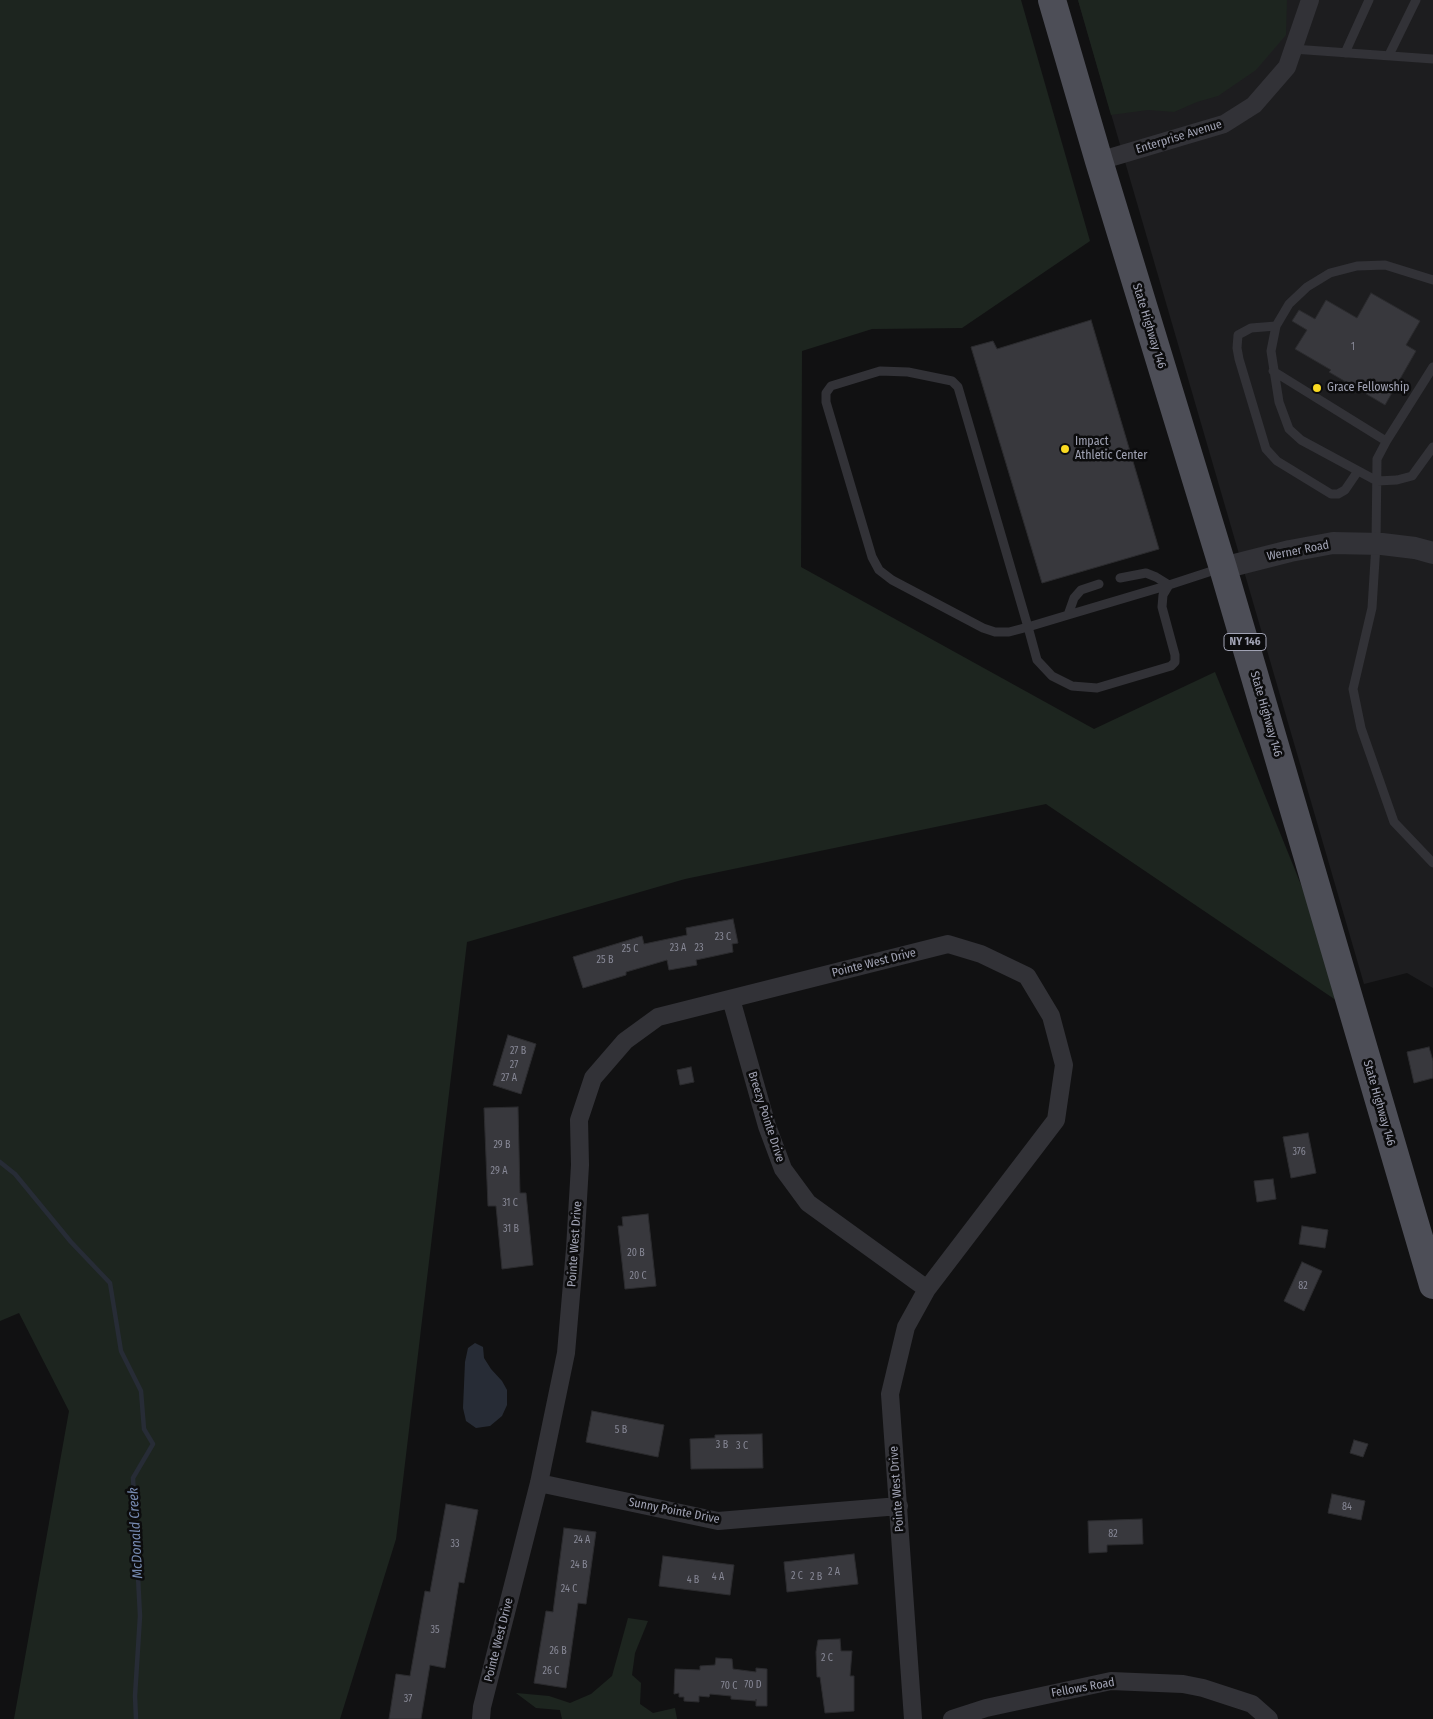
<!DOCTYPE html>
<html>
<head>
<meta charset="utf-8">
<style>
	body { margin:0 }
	canvas { display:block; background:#111112 }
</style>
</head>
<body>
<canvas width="1433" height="1719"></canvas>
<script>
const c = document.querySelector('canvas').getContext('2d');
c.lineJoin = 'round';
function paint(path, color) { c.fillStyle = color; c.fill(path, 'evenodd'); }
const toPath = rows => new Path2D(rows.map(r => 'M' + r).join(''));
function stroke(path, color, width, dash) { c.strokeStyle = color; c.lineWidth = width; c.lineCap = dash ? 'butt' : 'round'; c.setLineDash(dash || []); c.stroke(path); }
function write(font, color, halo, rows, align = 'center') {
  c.font = font + ' "Fira Sans Condensed",sans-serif'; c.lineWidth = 5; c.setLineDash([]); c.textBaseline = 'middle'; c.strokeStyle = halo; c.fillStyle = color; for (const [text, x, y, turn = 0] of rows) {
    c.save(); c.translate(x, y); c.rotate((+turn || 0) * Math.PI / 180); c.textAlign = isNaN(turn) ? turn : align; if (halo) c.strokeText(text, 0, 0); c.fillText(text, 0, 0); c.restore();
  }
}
paint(toPath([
	[1078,0,1433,0,1433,988,1407,973,1364,984]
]), '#1d1d1f');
paint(toPath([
	[0,0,1021,0,1090,241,962,328,872,329,802,351,801,567,1094,729,1215,672,1352,1011,1046,804,685,879,467,942,396,1539,340,1719,14,1719,69,1411,19,1313,0,1321],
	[1078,0,1287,0,1286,35,1256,70,1218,96,1197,102,1174,112,1148,110,1111,115],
	[628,1618,648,1621,635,1653,632,1675,641,1683,640,1704,653,1713,675,1708,677,1719,562,1719,560,1710,536,1708,516,1693,549,1696,570,1703,591,1694,612,1676]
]), '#1d251f');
paint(toPath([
	[475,1343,483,1347,484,1358,491,1369,502,1381,507,1390,507,1405,502,1416,490,1426,476,1428,466,1421,463,1408,465,1362,468,1348]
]), '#272c36');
stroke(toPath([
	[0,1162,15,1174,71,1242,110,1283,121,1351,141,1391,144,1429,153,1444,133,1478,140,1616,135,1696,136,1719]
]), '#272c36', 4.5);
const building = toPath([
	[1371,293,1420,321,1406,345,1416,351,1385,405,1329,372,1331,370,1295,349,1307,330,1292,321,1299,310,1315,319,1326,300,1357,318,1371,293],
	[1091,320,1159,549,1042,583,971,347,993,341,997,349,1091,320],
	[733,919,738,943,732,944,733,952,696,960,697,965,669,970,667,960,626,972,626,975,583,988,573,957,642,936,644,944,687,935,686,928,733,919],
	[508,1035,536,1044,521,1094,493,1085,508,1035],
	[1429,1047,1433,1061,1433,1078,1414,1083,1407,1052,1429,1047],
	[691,1067,694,1082,680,1085,677,1070,691,1067],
	[518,1107,520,1193,526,1193,533,1265,502,1269,496,1206,488,1206,484,1108,518,1107],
	[1308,1133,1316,1173,1291,1178,1283,1137,1308,1133],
	[1273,1179,1276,1199,1257,1202,1254,1181,1273,1179],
	[648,1214,656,1286,625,1289,618,1226,623,1226,622,1217,648,1214],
	[1302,1226,1328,1230,1325,1248,1299,1244,1302,1226],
	[1302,1262,1322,1271,1304,1311,1284,1301,1302,1262],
	[592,1411,664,1425,658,1457,586,1442,592,1411],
	[762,1434,763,1468,691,1469,690,1439,715,1438,715,1435,762,1434],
	[1354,1440,1368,1444,1363,1457,1350,1453,1354,1440],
	[1332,1494,1365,1501,1361,1520,1328,1513,1332,1494],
	[446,1504,478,1510,464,1583,459,1582,445,1668,430,1665,421,1719,389,1719,396,1674,410,1676,425,1591,430,1592,446,1504],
	[1142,1519,1143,1544,1107,1545,1107,1552,1089,1553,1088,1521,1142,1519],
	[564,1528,596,1532,586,1604,578,1603,566,1688,534,1683,546,1611,553,1612,564,1528],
	[854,1554,858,1584,787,1592,784,1562,854,1554],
	[663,1556,734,1565,730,1595,659,1586,663,1556],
	[840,1639,841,1651,852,1651,850,1676,854,1676,854,1711,825,1713,820,1677,817,1677,816,1652,818,1640,840,1639],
	[716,1658,732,1659,733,1669,756,1672,756,1668,767,1669,767,1706,756,1706,756,1699,756,1701,731,1699,731,1696,710,1694,709,1697,699,1696,699,1702,684,1701,684,1697,679,1697,679,1693,674,1694,675,1669,700,1670,700,1666,715,1665,716,1658]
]);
paint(building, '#38383d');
stroke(building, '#2b2b2e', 1);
stroke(toPath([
	[1293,49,1433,59],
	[1345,53,1369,0],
	[1389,55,1416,0],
	[1433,280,1385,265,1357,266,1330,273,1307,287,1289,304,1276,326,1271,351,1279,402,1289,429,1301,440,1377,481,1397,480,1412,476,1433,447],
	[1276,326,1251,328,1238,335,1237,348,1239,359,1266,449,1277,461,1331,494,1338,494,1345,490,1358,471],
	[1433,367,1387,440,1377,459,1376,544,1372,608,1353,689,1361,728,1394,822,1433,863],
	[1273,371,1386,441],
	[1120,578,1146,573,1156,577,1169,585,1163,595,1162,607,1175,655,1175,662,1171,666,1097,688,1072,686,1052,676,1037,660,1028,627,958,387,952,381,908,372,880,371,831,386,826,393,826,402,872,557,879,570,892,580,983,628,995,632,1009,632,1028,627,1068,615,1169,585,1221,568],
	[1068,615,1074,598,1081,590,1099,584]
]), '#323237', 9);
stroke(toPath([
	[1099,161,1224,124,1254,105,1287,67,1310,0],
	[731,999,767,1126,783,1169,808,1203,927,1289],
	[539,1483,718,1521,899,1506],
	[481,1719,482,1707,539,1483,566,1353,575,1249,580,1165,579,1120,593,1078,625,1041,658,1017,948,944,981,954,1027,976,1051,1016,1064,1065,1056,1120,927,1289,906,1327,890,1394,913,1719],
	[952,1719,986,1708,1111,1681,1183,1684,1203,1688,1252,1704,1269,1719]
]), '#323237', 18);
stroke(toPath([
	[1223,568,1290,551,1333,543,1382,544,1415,548,1433,553]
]), '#323237', 22);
stroke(toPath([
	[1052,0,1099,161,1223,568,1433,1285]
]), '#4d4e57', 28);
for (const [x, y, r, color] of [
	[1317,388,5,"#fada21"],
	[1065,449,5,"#fada21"]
]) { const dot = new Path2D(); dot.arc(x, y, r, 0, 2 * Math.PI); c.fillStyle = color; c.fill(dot); stroke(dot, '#0c0c0d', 2); }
write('10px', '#878896', null, [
	["1",1353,347],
	["23 C",723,937],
	["23 A",678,948],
	["23",699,948],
	["25 C",630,949],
	["25 B",605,960],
	["27 B",518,1051],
	["27",514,1065],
	["27 A",509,1078],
	["29 B",502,1145],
	["376",1299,1152],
	["29 A",499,1171],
	["31 C",510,1203],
	["31 B",511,1229],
	["20 B",636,1253],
	["20 C",638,1276],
	["82",1303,1286],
	["5 B",621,1430],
	["3 B",722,1445],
	["3 C",742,1446],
	["84",1347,1507],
	["82",1113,1534],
	["24 A",582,1540],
	["33",455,1544],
	["24 B",579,1565],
	["2 A",834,1572],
	["2 C",797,1576],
	["4 A",718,1577],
	["2 B",816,1577],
	["4 B",693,1580],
	["24 C",569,1589],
	["35",435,1630],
	["26 B",558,1651],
	["2 C",827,1658],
	["26 C",551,1671],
	["70 D",753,1685],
	["70 C",729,1686],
	["37",408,1699]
]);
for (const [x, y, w] of [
	[1245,642,42]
]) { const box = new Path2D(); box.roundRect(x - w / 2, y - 8.5, w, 17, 4); c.fillStyle = '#0c0c0d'; c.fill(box); stroke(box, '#a1a3b4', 1); }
write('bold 11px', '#a1a3b4', null, [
	["NY 146",1245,642]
]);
write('12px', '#a1a3b4', '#0c0c0d', [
	["Enterprise Avenue",1179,137,-17],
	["State Highway 146",1149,326,73],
	["Werner Road",1298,551,-11],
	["State Highway 146",1266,714,74],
	["Pointe West Drive",874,963,-14],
	["State Highway 146",1379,1103,74],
	["Breezy Pointe Drive",766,1117,72],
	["Pointe West Drive",575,1244,-86],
	["Pointe West Drive",897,1489,-94],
	["Sunny Pointe Drive",674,1511,11],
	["Pointe West Drive",499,1640,-76],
	["Fellows Road",1083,1688,-10]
]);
write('12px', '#a1a3b4', '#0c0c0d', [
	["Grace Fellowship",1327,388],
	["Impact",1075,442],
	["Athletic Center",1075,456]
], 'left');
write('italic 14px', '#768ab1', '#0c0c0d', [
	["McDonald Creek",136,1533,-93]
]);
</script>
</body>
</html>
